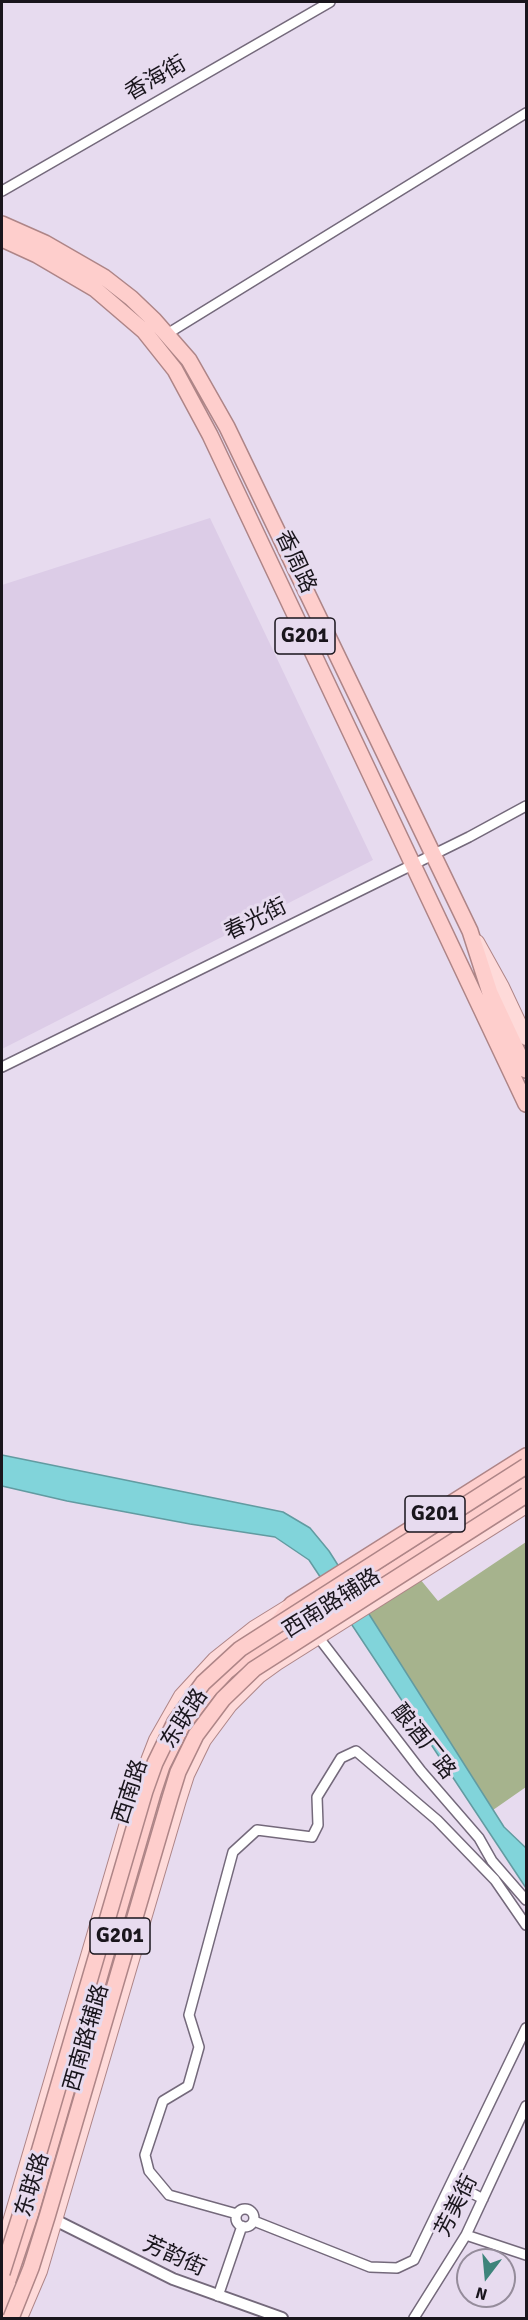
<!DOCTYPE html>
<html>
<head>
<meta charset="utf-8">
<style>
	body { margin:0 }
	#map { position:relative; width:528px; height:2320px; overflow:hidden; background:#e7dbef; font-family:Signika,sans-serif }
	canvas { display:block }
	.frame { position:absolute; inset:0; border:3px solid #19151c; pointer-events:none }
	.north { position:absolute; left:456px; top:2248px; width:60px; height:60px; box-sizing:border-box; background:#e7dbef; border:2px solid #958c9b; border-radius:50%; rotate:196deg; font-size:16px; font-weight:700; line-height:24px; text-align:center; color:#19151c }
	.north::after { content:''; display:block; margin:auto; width:21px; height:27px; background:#3e847b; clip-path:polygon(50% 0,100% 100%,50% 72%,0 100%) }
</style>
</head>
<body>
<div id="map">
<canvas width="528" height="2320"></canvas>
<div class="frame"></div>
<div class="north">N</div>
</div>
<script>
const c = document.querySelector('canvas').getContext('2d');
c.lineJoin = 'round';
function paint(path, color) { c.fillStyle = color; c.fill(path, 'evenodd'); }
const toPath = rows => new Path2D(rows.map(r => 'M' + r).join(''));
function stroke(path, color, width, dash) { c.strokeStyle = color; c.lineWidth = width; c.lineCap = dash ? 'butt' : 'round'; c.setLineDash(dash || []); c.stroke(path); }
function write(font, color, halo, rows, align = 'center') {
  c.font = font + ' Signika,"Noto Sans SC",sans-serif'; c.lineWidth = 6; c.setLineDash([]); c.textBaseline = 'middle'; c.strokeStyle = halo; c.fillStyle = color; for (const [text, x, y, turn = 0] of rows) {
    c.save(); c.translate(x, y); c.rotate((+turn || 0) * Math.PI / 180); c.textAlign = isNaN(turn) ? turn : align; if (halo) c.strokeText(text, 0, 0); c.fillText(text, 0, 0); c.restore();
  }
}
paint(toPath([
	[210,518,373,860,2,1049,2,585]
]), '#dccce7');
paint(toPath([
	[526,1542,526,1787,493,1810,367,1611,420,1579,438,1601]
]), '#a6b38d');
const water = toPath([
	[2,1455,283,1512,310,1528,329,1551,504,1827,526,1848,526,1888,309,1560,275,1537,190,1524,67,1501,2,1486,2,1455]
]);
paint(water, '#81d4da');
stroke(water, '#629ba1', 1.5);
const minor = toPath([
	[2,191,330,2],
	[167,334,526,113],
	[2,1067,469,837,526,806],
	[296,1608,421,1771,479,1838,492,1861,526,1900],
	[453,2183,483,2199],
	'236 2218a9 9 0 1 1 18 0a9 9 0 1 1-18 0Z',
	[237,2214,169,2195,149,2171,145,2155,163,2101,188,2086,199,2047,189,2015,233,1852,257,1830,312,1837,318,1825,317,1797,341,1758,356,1751,437,1820,495,1880,526,1925],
	[254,2221,370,2267,397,2268,414,2260,526,2028],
	[466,2235,526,2255],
	[218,2296,242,2226],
	[414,2318,466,2235,526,2106]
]);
const tertiary = toPath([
	[55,2220,173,2279,282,2318]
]);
const primary = toPath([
	[477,942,502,987,526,1038],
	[2,2249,137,1789,156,1740,181,1696,215,1659,254,1628,288,1607],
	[20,2318,40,2271,55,2220,179,1800,187,1775,204,1740,230,1705,259,1676,277,1663,526,1506]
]);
const trunk = toPath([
	[2,224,45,243,104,277,131,298,154,320,189,360,227,427,470,931,490,993,526,1070],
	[2,239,37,255,95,289,144,331,175,370,210,435,526,1104],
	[256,1658,526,1485],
	[2,2298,31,2212,153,1793,162,1766,182,1726,210,1689,226,1672,263,1642,292,1604,526,1456],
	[2,2316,13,2290]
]);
stroke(minor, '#74697b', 12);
stroke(tertiary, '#74697b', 14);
stroke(primary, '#ae8587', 16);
stroke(trunk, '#ae8587', 18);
stroke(minor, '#fff', 9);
stroke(tertiary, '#fff', 10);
stroke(primary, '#fedad9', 14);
stroke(trunk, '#fececc', 15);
const trunkBridge = toPath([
	[2,2273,22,2210,145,1791,155,1763,175,1722,203,1683,240,1649,526,1466],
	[11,2318,31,2268,47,2217,170,1798,178,1772,196,1735,223,1699,254,1669,526,1495]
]);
stroke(trunkBridge, '#ae8587', 18, []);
stroke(trunkBridge, '#fececc', 15);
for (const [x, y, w] of [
	[305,636,60],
	[435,1514,60],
	[120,1936,60]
]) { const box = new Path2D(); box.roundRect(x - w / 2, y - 18, w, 36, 4.5); c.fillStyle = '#e7dbef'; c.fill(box); stroke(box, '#19151c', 1.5); }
write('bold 21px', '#19151c', null, [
	["G201",305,636],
	["G201",435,1514],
	["G201",120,1936]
]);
write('22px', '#19151c', '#e7dbef', [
	["香海街",156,79,-30],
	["香周路",295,562,65],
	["春光街",256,920,-26],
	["西南路辅路",332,1604,-32],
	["东联路",185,1719,-57],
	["酿酒厂路",423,1742,52],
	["西南路",131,1792,-72],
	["西南路辅路",87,2038,-74],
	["东联路",33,2185,-73],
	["芳美街",457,2206,-63],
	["芳韵街",174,2257,24]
]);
</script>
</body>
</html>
